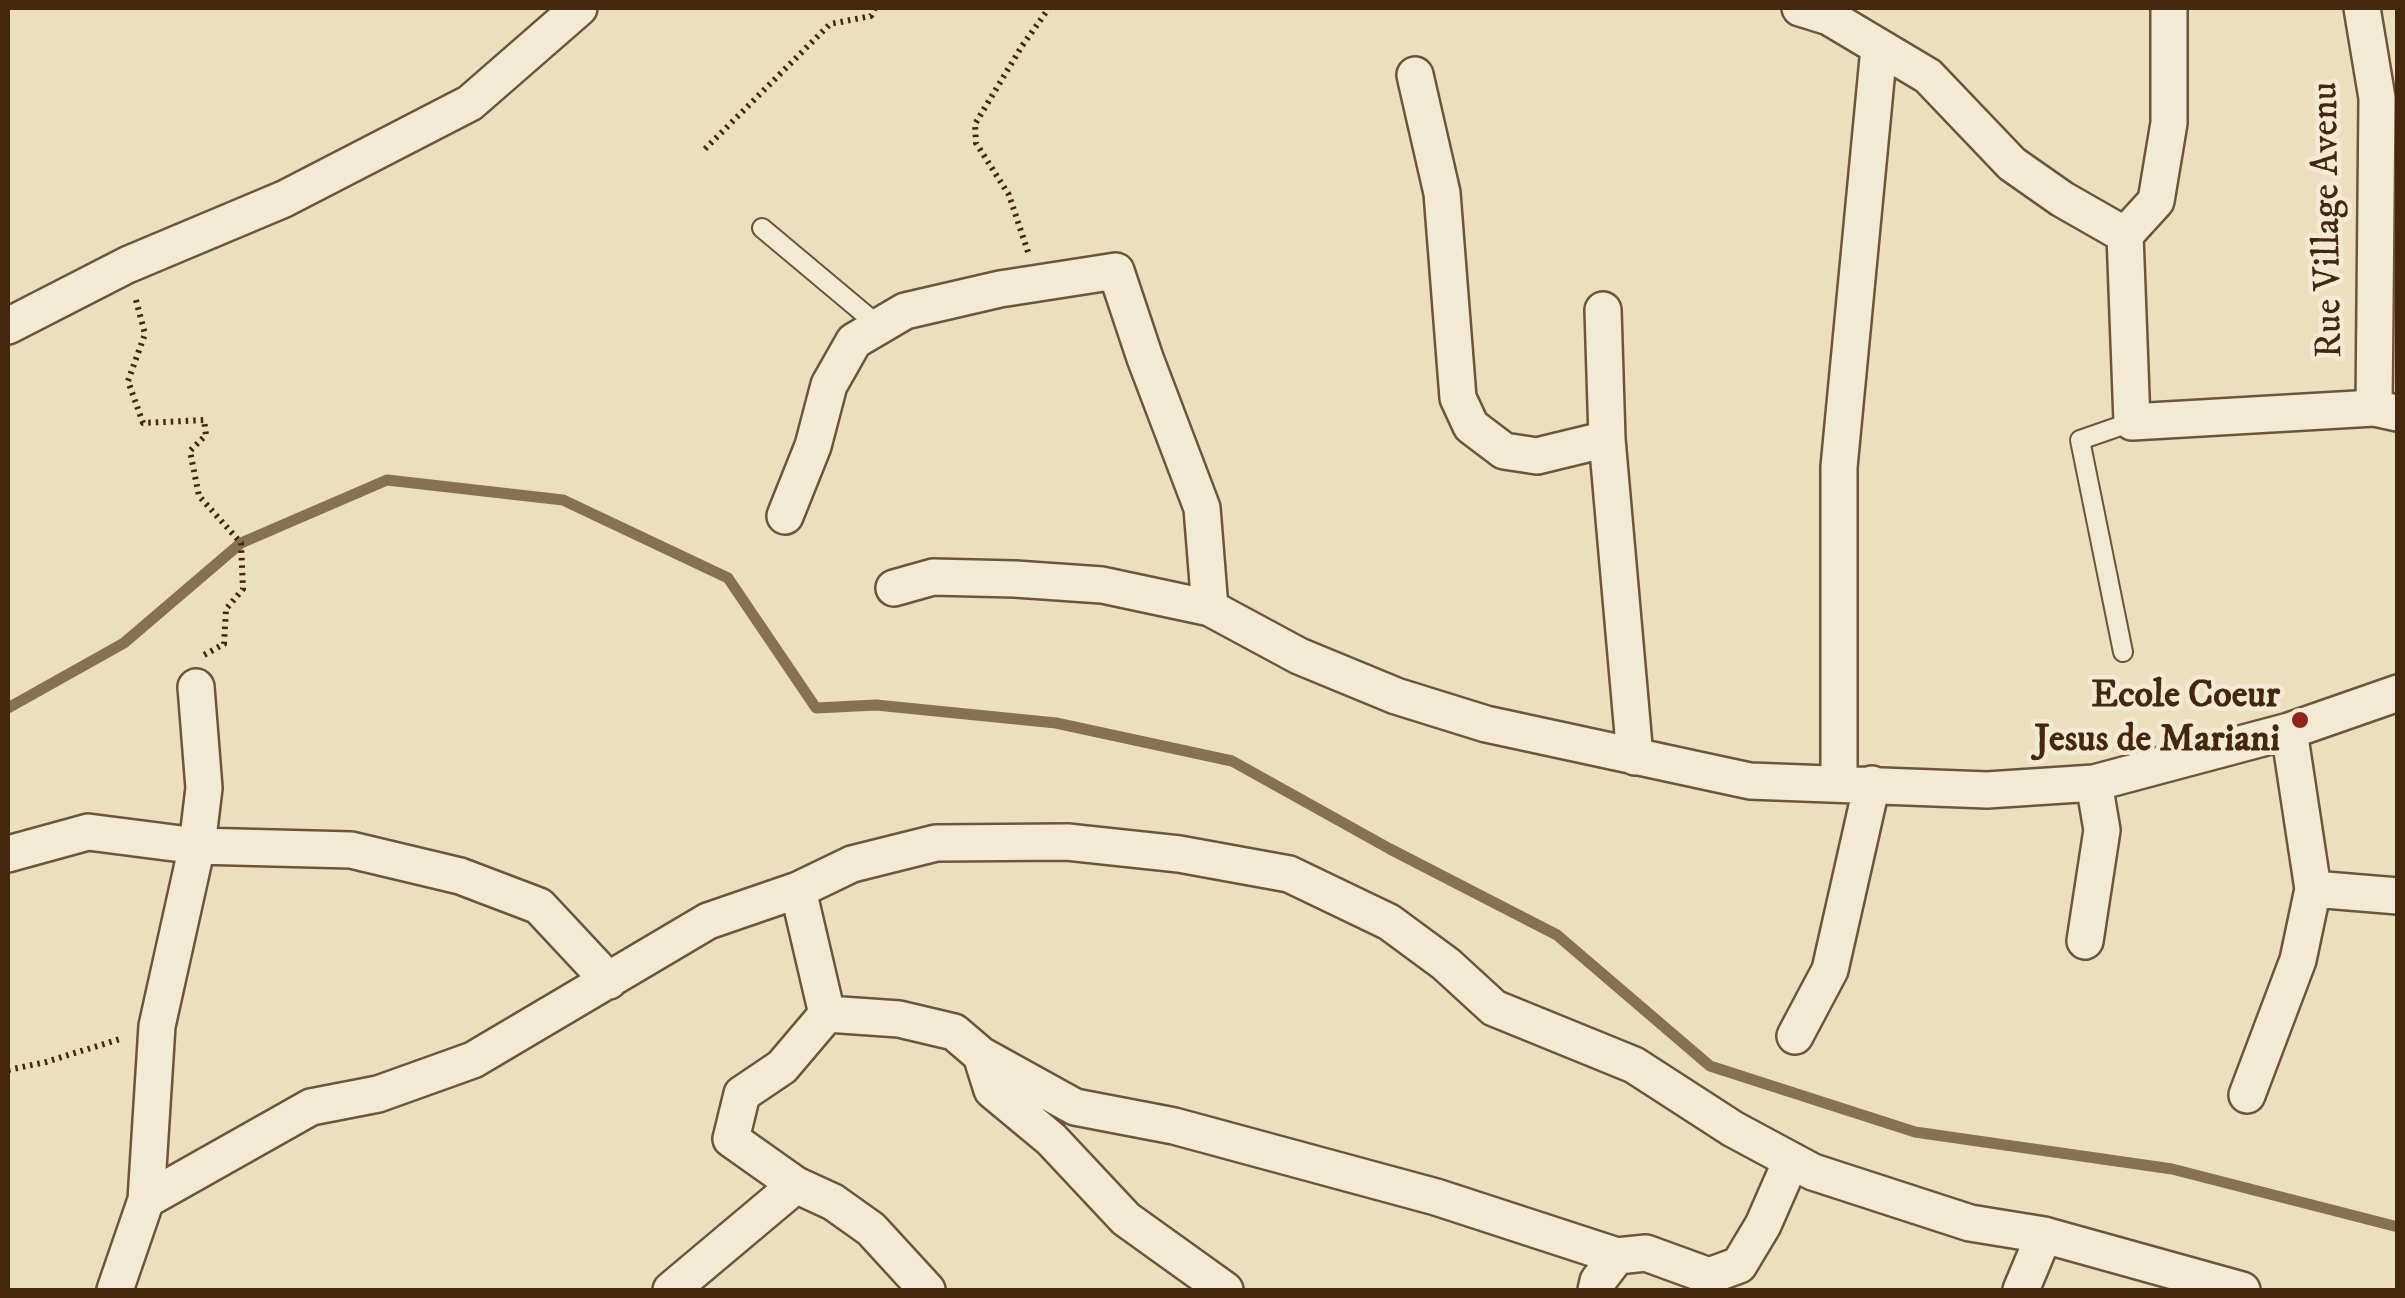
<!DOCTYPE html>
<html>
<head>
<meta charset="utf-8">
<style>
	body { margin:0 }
	#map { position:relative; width:2405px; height:1298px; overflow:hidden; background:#ebdfbe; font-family:"IM FELL DW Pica",serif }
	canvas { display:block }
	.frame { position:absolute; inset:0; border:10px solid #45270e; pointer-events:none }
</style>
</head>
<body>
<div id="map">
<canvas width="2405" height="1298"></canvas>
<div class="frame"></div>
</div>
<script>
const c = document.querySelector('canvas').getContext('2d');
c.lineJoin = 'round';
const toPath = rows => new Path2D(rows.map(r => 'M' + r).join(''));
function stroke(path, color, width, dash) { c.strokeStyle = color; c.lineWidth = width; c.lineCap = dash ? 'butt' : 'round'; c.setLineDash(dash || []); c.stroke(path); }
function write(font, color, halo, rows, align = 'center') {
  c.font = font + ' "IM FELL DW Pica",serif'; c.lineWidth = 9; c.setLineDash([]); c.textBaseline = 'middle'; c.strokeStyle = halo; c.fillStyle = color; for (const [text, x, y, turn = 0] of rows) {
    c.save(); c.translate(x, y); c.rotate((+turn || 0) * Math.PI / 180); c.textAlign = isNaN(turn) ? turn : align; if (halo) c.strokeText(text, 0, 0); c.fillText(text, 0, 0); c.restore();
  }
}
stroke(toPath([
	[8,708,124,643,241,543,387,480,563,500,728,578,816,708,876,705,1056,723,1232,761,1390,849,1557,935,1710,1066,1915,1132,2172,1169,2398,1227]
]), '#877054', 11);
const lane = toPath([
	[762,228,879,326],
	[2123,652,2080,440,2132,422]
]);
const street = toPath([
	[1800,8,1829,17,1928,76,2012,164,2062,199,2125,235,2132,422,2374,408],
	[2362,8,2377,98,2374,408,2397,413],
	[1415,75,1442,193,1458,398,1471,426,1504,451,1537,456,1607,439],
	[2125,235,2156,201,2169,123,2169,8],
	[1603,310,1607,439,1635,757],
	[8,326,127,265,284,199,470,103,579,8],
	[785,516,813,446,829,385,854,341,905,311,1000,289,1116,271,1145,358,1202,508,1210,608],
	[894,588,933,577,1015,579,1102,585,1210,608,1299,656,1396,696,1486,724,1750,781,1987,790,2094,783,2289,731,2398,693],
	[1839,782,1839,467,1879,48],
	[8,854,88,832,197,846,351,850,460,876,539,906,609,981],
	[2313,889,2398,896],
	[798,890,827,1014,899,1019,954,1032,981,1055,1075,1107,1174,1126,1436,1197,1617,1256,1646,1253,1709,1276,1739,1265,1763,1225,1791,1161],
	[2085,941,2102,830,2094,783],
	[1795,1036,1830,970,1872,784],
	[981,1055,992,1090,1051,1139,1126,1219,1225,1290],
	[2247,1095,2298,960,2313,889,2289,731],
	[796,1185,833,1202,871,1229,927,1290],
	[146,1200,157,1026,197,846,204,788,196,687],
	[115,1290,146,1200,311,1107,378,1094,473,1060,708,921,798,890,852,864,936,843,1067,842,1179,854,1289,874,1389,922,1446,964,1494,1008,1634,1065,1733,1129,1813,1172,1970,1223,2044,1235,2242,1290],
	[671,1290,796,1185,731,1139,742,1094,782,1067,827,1014],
	[1596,1290,1598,1281,1617,1256],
	[2021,1290,2044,1235]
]);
stroke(lane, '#6e553a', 22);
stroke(street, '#6e553a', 40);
stroke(toPath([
	[705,149,830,24,871,16,875,8],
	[1028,252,1009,195,976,143,975,124,1022,46,1049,8],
	[136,300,145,334,128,381,143,423,204,420,206,435,190,451,199,496,241,543,243,589,226,609,224,644,204,655],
	[8,1070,46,1062,123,1038]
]), '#45270e', 6, [2.5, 5]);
stroke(lane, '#f2ead5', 18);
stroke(street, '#f2ead5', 35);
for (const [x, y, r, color] of [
	[2300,720,10,"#8f2418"]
]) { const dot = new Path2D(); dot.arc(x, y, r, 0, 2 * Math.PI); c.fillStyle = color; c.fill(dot); stroke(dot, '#f2ead5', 4); }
write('38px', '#45270e', '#f2ead5', [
	["Rue Village Avenu",2330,220,-91]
]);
write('bold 38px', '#45270e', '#f2ead5', [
	["Ecole Coeur",2280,698],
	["Jesus de Mariani",2280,742]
], 'right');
</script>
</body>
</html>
